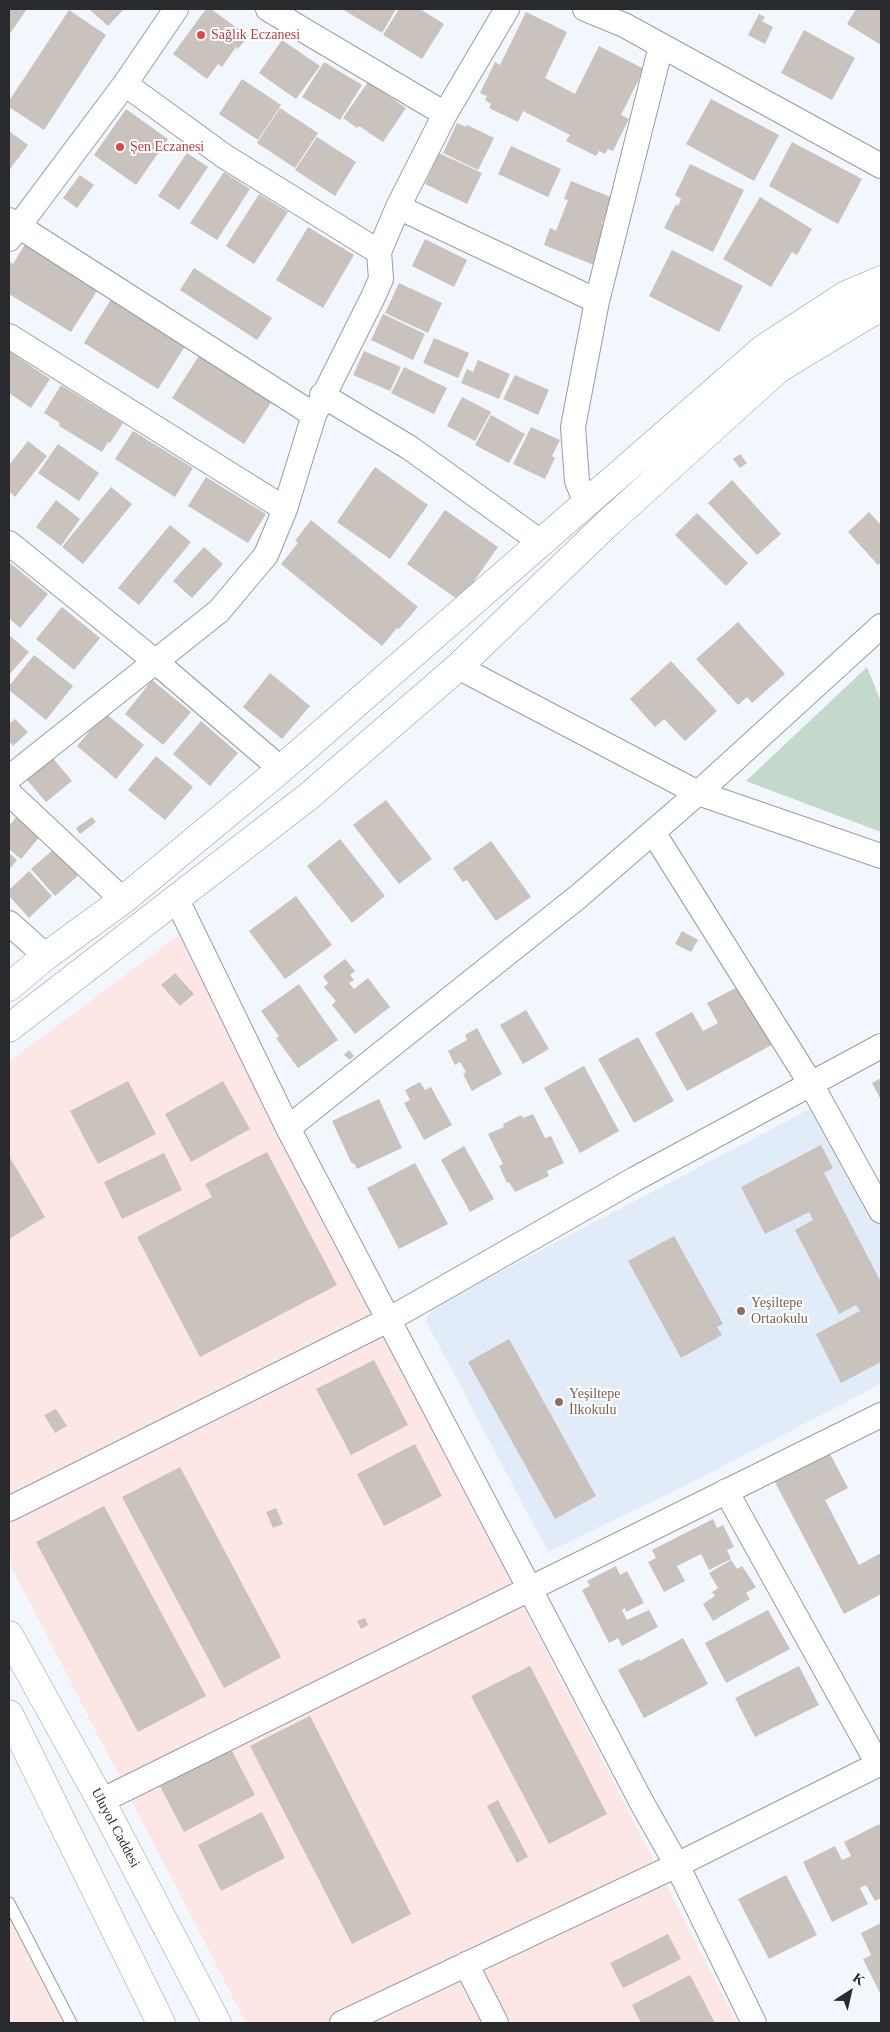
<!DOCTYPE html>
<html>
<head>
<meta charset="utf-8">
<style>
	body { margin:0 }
	#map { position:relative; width:890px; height:2032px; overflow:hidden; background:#f2f7fd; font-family:"Times New Roman",serif }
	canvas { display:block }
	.frame { position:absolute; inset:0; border:10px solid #292a2d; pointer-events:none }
	.north { position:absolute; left:825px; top:1967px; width:50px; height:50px; -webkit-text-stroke:4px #fff; paint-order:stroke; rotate:35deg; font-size:14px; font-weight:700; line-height:20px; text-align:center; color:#292a2d }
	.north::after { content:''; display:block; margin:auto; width:18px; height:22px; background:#292a2d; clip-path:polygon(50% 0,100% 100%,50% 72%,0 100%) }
</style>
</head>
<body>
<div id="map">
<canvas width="890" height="2032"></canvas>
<div class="frame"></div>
<div class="north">K</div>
</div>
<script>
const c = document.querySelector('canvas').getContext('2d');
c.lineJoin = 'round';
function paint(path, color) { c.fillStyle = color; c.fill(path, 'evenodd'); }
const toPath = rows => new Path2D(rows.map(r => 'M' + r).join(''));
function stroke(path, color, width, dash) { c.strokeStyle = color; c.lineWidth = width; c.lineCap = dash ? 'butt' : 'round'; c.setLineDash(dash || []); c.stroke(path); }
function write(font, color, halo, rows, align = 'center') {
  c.font = font + ' "Times New Roman",serif'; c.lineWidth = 4; c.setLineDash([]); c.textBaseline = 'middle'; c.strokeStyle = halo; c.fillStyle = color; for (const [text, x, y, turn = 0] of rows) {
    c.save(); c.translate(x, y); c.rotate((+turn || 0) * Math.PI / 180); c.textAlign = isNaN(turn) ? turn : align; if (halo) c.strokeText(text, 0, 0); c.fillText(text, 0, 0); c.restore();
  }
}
paint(toPath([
	[825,1101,881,1212,881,1384,692,1482,548,1552,426,1321,433,1307]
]), '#e2ecf9');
paint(toPath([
	[179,935,737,2023,246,2023,9,1562,9,1062],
	[9,1907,78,2023,9,2023]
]), '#fce7e4');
paint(toPath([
	[867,667,881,702,881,832,746,781]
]), '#c5d8cc');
paint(toPath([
	[9,9,27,9,9,35],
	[89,9,124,9,108,26],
	[206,9,211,9,248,36,238,49,236,47,222,67,218,64,207,79,173,54],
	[342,9,396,9,382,33],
	[399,9,420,9,444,24,422,59,383,35],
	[856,9,881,9,881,45,847,24],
	[69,10,106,35,44,130,9,107,9,101],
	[526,12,567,32,545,78,575,94,599,46,644,69,621,115,629,119,613,151,608,149,605,154,599,151,596,156,566,141,570,135,523,111,518,122,489,108,491,104,485,100,487,96,480,93,495,62,500,65],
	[759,14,765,17,762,21,773,27,765,44,748,35],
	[804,30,855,58,832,100,781,73],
	[282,40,320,66,296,99,259,73],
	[324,62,362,85,340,120,302,97],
	[242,79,281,105,258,140,219,114],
	[368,82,406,108,383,142,359,126,357,128,343,118],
	[711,99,779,135,754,181,686,144],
	[280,108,318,133,295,168,257,143],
	[126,109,168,139,136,185,94,155],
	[457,123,466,127,467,125,494,138,478,170,443,153],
	[9,131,28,145,10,169,9,168],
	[317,137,356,162,335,196,295,170],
	[792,142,862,179,838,224,769,186],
	[511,146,561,169,548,197,498,174],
	[187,153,208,167,179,210,158,196],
	[439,153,482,173,467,204,425,184],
	[690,164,744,190,713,252,664,228,676,204,678,206,681,199,675,195],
	[224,172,250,189,217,240,190,223],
	[80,175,94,185,77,208,63,198],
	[571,181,613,198,602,224,606,225,594,265,544,245,550,228,556,231,568,200,564,199],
	[259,194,288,212,254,264,226,246],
	[760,197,812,229,797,255,792,252,771,287,723,259],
	[308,227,354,255,323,308,276,280],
	[425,239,467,260,454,287,412,266],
	[27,241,100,286,71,332,9,294,9,264,10,262,13,264],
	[672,250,743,286,719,332,649,296],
	[194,268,272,318,257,340,180,290],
	[399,283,442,303,428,333,385,313],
	[113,296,187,343,158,389,84,343],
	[383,314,425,334,413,360,371,340],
	[434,338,469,353,458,378,423,363],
	[9,351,50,379,31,408,9,393],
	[202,351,274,398,244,444,172,398],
	[364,351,401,367,390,391,353,375],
	[478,360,510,374,499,399,461,383,467,369,473,372],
	[404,367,447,388,434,414,391,393],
	[515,375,549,390,538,415,503,399],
	[61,385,123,423,110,443,108,442,102,452,59,426,60,423,44,413],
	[462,397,491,412,475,441,447,426],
	[491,415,525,434,509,463,475,445],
	[531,427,560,440,552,456,555,458,545,479,513,464],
	[133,431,193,468,175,497,115,459],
	[28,441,47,456,15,497,9,491,9,465],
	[58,444,99,473,79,501,38,473],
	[740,454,747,463,740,468,733,459],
	[375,467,428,505,390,559,337,522],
	[206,477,266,514,248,543,188,506],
	[732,480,781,534,757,555,708,503],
	[111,487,132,504,83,564,62,547],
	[56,500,80,519,61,546,36,527],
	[445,510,498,547,460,601,407,564],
	[869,512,881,525,881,562,878,565,848,532],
	[697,513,748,563,726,586,675,535],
	[311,520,418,607,399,629,397,628,382,646,281,564,298,543,295,541],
	[170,525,191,542,139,605,118,588],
	[204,547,223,564,192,598,173,581],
	[10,563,48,594,20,628,9,618,9,565],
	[62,607,100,638,74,670,36,639],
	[738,622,785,674,752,703,747,697,738,705,696,659],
	[9,635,29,652,9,675],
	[34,655,73,686,46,720,9,690,9,686],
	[671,661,717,711,685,741,664,719,655,727,630,699],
	[270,673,310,706,282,739,243,707],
	[152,680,191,712,163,745,125,714],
	[105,713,144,745,116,779,77,746],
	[15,719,28,732,13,746,9,741,9,724],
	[201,721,238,753,210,786,173,754],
	[47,751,72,781,46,802,21,773],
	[156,756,193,787,165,820,128,790],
	[386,800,432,859,399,884,353,825],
	[18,815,42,834,21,859,9,849,9,826],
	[92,817,96,822,80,834,76,828],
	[340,839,385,896,352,923,307,866],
	[491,841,531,897,496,921,467,880,463,882,453,868],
	[55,848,79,875,55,896,31,869],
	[9,853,17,860,9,870],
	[29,871,52,896,29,918,9,896,9,890],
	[296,896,332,945,285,979,249,931],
	[682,931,698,940,691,952,675,944],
	[345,959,355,971,350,975,354,980,349,983,354,989,368,978,390,1007,355,1034,332,1005,336,1001,324,987,328,983,323,976],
	[175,973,194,994,180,1006,161,985],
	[745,983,777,1042,687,1091,655,1033,692,1012,703,1031,718,1023,707,1003],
	[299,984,338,1040,298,1068,276,1038,279,1036,261,1011],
	[526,1010,549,1049,523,1064,500,1025],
	[477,1028,502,1074,472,1091,463,1074,466,1072,460,1062,455,1065,448,1051,467,1040,465,1035],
	[638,1037,674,1101,634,1123,598,1059],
	[349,1050,354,1056,350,1060,344,1055],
	[584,1066,619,1131,580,1153,544,1088],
	[881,1078,881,1100,872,1083],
	[128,1081,156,1134,98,1164,70,1111],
	[223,1081,250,1129,191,1162,165,1114],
	[420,1082,425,1090,431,1087,452,1125,424,1140,404,1103,410,1100,405,1090],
	[379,1099,402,1148,357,1169,354,1163,352,1164,332,1121],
	[533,1114,545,1138,551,1136,564,1163,547,1171,549,1176,515,1192,509,1182,507,1183,499,1166,503,1164,488,1134,504,1127,503,1124,521,1115,523,1118],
	[821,1145,833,1168,824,1173,881,1282,881,1362,841,1383,816,1334,860,1311,856,1305,839,1314,795,1230,813,1220,809,1212,765,1234,741,1187],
	[464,1146,494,1199,470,1212,441,1160],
	[267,1152,337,1285,200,1357,137,1237,212,1197,205,1184],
	[164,1153,182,1190,122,1219,104,1182],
	[9,1156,45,1217,9,1239],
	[415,1163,448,1224,399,1249,367,1188],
	[674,1236,723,1324,717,1327,722,1335,681,1358,628,1261],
	[509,1339,596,1496,555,1519,468,1362],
	[374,1360,408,1425,351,1455,316,1389],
	[56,1409,67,1426,55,1433,44,1415],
	[415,1444,442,1496,384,1526,357,1474],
	[830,1454,848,1488,825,1500,859,1565,881,1553,881,1594,844,1614,775,1482],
	[180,1467,281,1657,224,1688,122,1497],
	[104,1506,206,1696,138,1732,36,1542],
	[276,1508,283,1524,273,1528,266,1512],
	[713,1519,717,1528,723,1525,734,1547,727,1550,731,1559,709,1570,701,1554,677,1566,685,1581,664,1592,648,1562,656,1558,652,1550],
	[731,1560,737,1569,742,1566,756,1587,746,1593,750,1599,713,1621,703,1604,715,1596,712,1592,718,1588,709,1573],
	[616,1566,620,1575,627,1571,644,1603,626,1612,625,1608,622,1610,627,1620,649,1610,658,1627,622,1646,618,1638,609,1643,582,1590,590,1586,587,1581],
	[768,1610,790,1649,726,1683,705,1643],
	[365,1618,368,1625,361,1629,357,1621],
	[683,1638,708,1684,644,1718,618,1670,639,1659,640,1661],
	[530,1666,607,1814,549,1844,471,1696],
	[799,1666,819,1705,755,1737,735,1698],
	[310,1716,411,1914,352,1944,250,1746],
	[231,1749,255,1795,184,1832,160,1786],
	[498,1800,528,1857,517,1863,487,1806],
	[262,1812,285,1858,221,1891,198,1845],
	[879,1824,881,1829,881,1898,875,1901,866,1885,860,1888,868,1904,832,1922,803,1862,835,1846,842,1860,851,1856,844,1842],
	[786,1875,817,1935,769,1959,738,1899],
	[881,1923,881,1995,863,1959,871,1955,861,1933],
	[668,1934,681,1959,623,1988,610,1963],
	[690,1975,715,2023,641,2023,632,2005]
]), '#c9c2bd');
const lane = toPath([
	[9,1903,71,2023]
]);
const street = toPath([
	[268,9,445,114],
	[585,9,624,25,881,166],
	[125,84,224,156,379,252],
	[398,207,597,301],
	[9,220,314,415],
	[9,239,125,84,176,9],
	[9,336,285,509],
	[322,395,410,448,542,543],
	[586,503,577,481,573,427,597,301,661,46],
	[9,543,156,662,281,769],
	[458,667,698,793,881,856],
	[9,778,219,611,266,555,285,509,314,415,373,297,381,279,379,252,398,207,445,114,507,9],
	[9,793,123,900],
	[653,832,811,1084,881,1211],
	[176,898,288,1128,642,1803,677,1865,754,2023],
	[9,923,46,956],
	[288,1128,579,896,698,793,881,626],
	[726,1491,878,1764],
	[9,1509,388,1320,635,1179,881,1046],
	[101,1801,881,1415],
	[466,1964,496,2023],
	[342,2023,677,1865,881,1763]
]);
const secondary = toPath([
	[9,987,46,956,123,900,281,769,763,349,846,295,881,280],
	[9,1028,309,796,458,667,608,523,778,369,867,315,881,308],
	[9,1635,101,1801,217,2023],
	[9,1714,161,2023]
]);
stroke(lane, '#989da3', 13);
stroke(street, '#989da3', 26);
stroke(secondary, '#989da3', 29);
stroke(lane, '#fff', 11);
stroke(street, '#fff', 24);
stroke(secondary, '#fff', 28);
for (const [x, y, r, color] of [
	[201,35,5,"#e0444e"],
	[120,147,5,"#e0444e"],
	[741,1311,5,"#8d6e63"],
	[559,1402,5,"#8d6e63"]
]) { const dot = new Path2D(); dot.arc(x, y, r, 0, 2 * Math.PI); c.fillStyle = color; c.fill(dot); stroke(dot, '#fff', 2); }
write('14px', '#be3a42', '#fff', [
	["Sağlık Eczanesi",211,35],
	["Şen Eczanesi",130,147]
], 'left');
write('14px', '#785e54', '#fff', [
	["Yeşiltepe",751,1303],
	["Ortaokulu",751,1319],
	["Yeşiltepe",569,1394],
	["İlkokulu",569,1410]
], 'left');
write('14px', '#292a2d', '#fff', [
	["Uluyol Caddesi",115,1828,62]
]);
</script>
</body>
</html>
